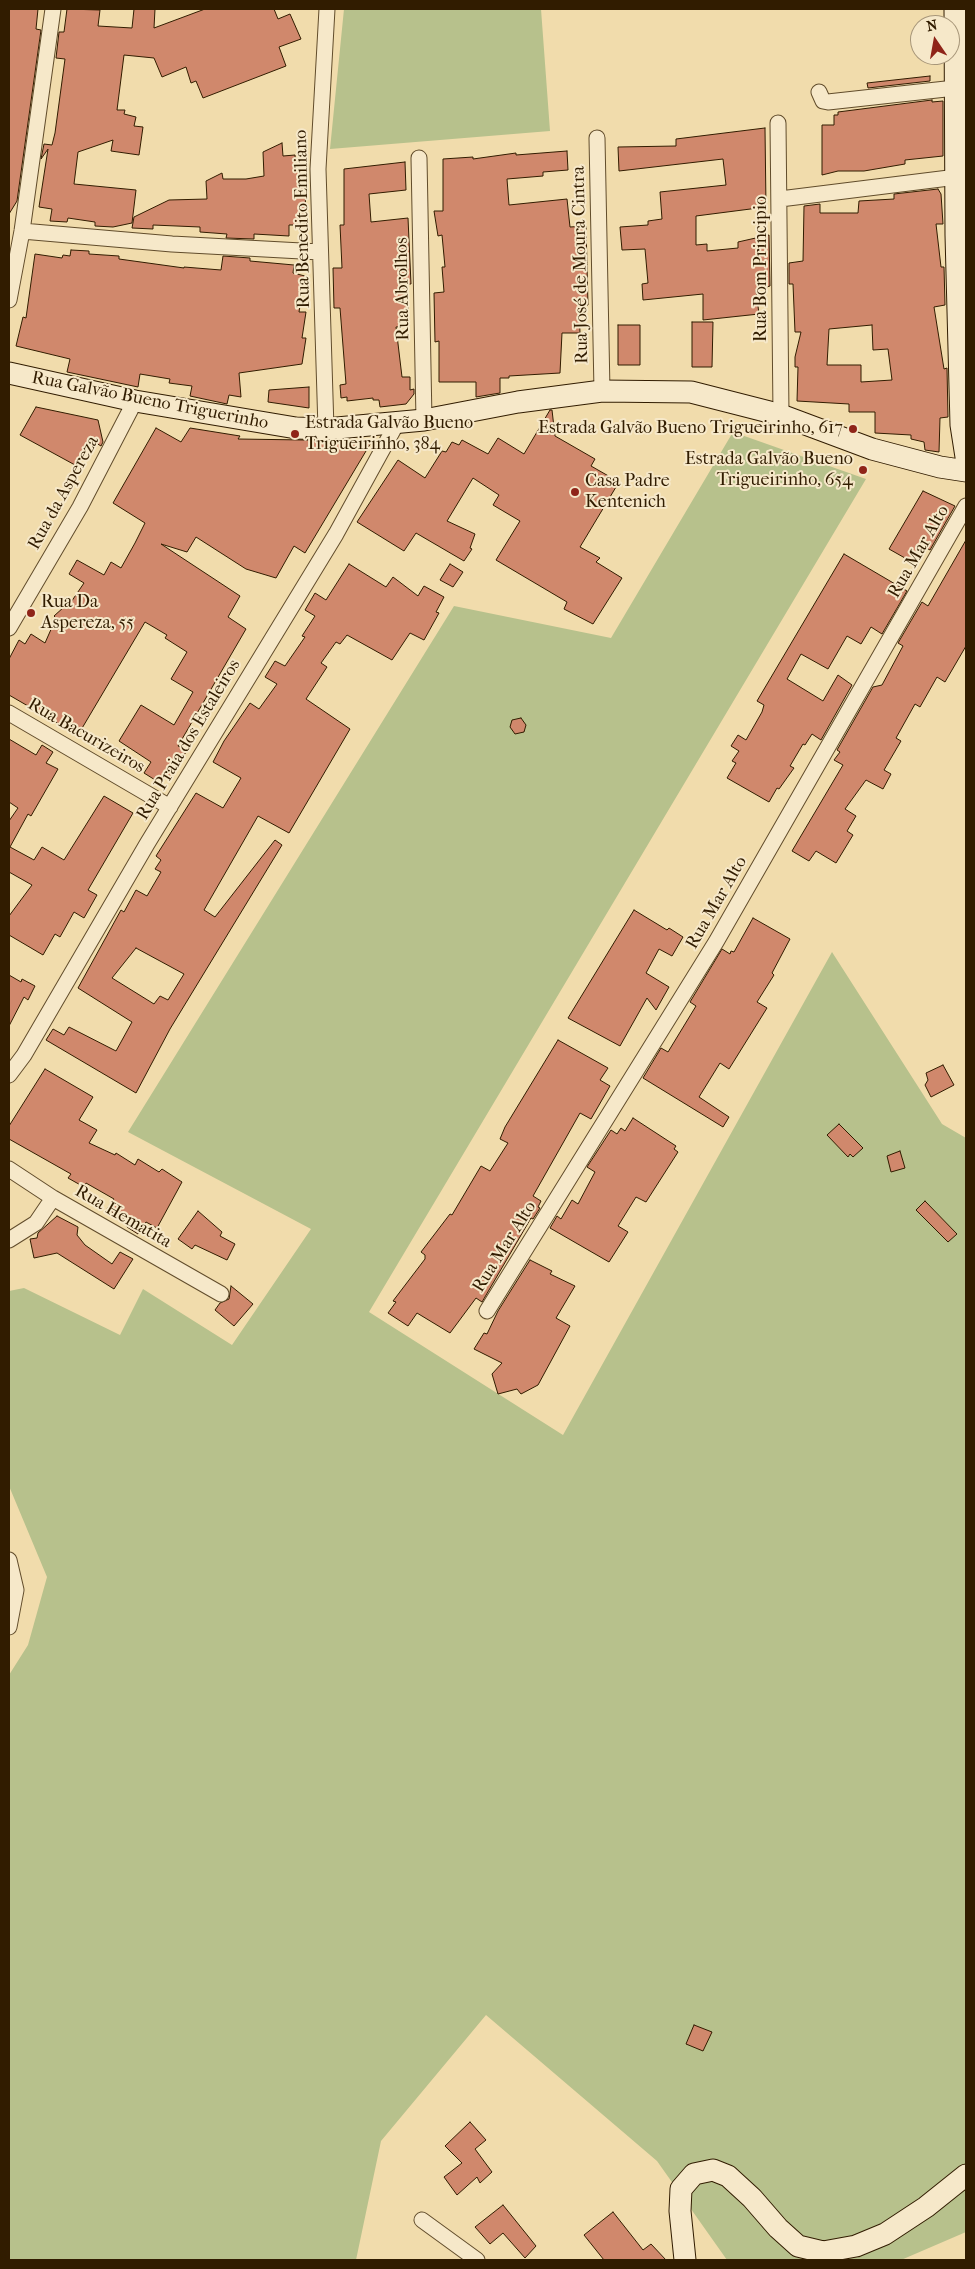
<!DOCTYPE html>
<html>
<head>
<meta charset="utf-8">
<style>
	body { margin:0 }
	#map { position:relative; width:975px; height:2269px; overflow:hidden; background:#f1dcac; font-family:"IM FELL French Canon",serif }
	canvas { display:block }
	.frame { position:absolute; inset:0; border:10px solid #311c00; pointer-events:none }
	.north { position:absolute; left:910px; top:15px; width:50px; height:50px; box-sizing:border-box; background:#f6e8c9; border:1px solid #a79679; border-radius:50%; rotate:348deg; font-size:14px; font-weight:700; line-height:20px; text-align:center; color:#311c00 }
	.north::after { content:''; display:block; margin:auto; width:18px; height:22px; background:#8f2418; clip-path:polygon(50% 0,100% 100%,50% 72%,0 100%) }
</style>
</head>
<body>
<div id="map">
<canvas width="975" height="2269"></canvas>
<div class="frame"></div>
<div class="north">N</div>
</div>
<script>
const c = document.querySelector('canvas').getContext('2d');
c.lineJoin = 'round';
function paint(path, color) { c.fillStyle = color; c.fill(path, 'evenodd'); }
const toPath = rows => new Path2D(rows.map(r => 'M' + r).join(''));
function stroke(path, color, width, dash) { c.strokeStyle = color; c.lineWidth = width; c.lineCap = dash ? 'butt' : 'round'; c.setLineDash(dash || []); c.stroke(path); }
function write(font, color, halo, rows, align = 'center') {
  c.font = font + ' "IM FELL French Canon",serif'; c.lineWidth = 4; c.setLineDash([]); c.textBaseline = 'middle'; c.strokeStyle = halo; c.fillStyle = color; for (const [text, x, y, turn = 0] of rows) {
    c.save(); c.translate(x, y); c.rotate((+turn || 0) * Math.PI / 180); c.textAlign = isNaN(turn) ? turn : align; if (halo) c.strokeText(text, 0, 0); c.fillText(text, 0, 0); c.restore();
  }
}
paint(toPath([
	[344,9,541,9,550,131,330,149],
	[733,432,866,479,369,1312,563,1435,832,952,942,1124,966,1138,966,2232,901,2260,727,2260,657,2161,486,2015,381,2141,356,2260,9,2260,9,1675,28,1645,47,1577,9,1486,9,1291,24,1288,120,1335,143,1289,232,1345,311,1229,128,1132,454,606,611,638]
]), '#b7c18c');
const building = toPath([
	[9,9,38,9,36,29,41,30,17,201,9,214,9,9],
	[67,9,100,10,98,26,132,28,134,9,155,9,154,28,205,9,274,9,278,19,290,14,301,39,279,47,286,66,203,98,196,81,191,83,186,67,162,77,154,58,124,55,117,110,125,110,124,114,136,117,134,126,143,127,139,155,111,151,113,140,78,152,74,184,136,190,132,223,113,227,95,226,95,222,68,218,67,222,50,221,52,209,39,207,48,149,41,159,44,144,52,145,55,133,65,59,56,58,59,32,64,32,67,9],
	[930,76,930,81,868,88,867,83,930,76],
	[932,100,932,102,943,101,943,156,905,160,905,164,864,171,838,171,822,175,822,125,834,125,834,115,838,115,838,112,932,100],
	[765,128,766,207,696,216,696,245,707,244,707,251,738,248,738,242,769,235,770,286,756,290,759,314,703,320,703,294,643,300,642,284,648,283,645,249,622,250,620,227,648,225,648,221,662,219,660,192,726,185,723,159,619,171,618,147,676,146,676,139,765,128],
	[282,143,283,156,295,155,296,171,306,169,305,225,289,225,289,236,254,234,254,239,226,238,227,234,200,232,200,227,153,225,153,229,132,228,134,217,169,200,207,199,206,181,222,173,223,179,246,179,264,176,263,152,282,143],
	[567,151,568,170,543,172,543,176,507,179,509,205,567,199,570,227,586,226,588,305,579,306,580,333,562,333,560,373,509,376,509,378,500,378,500,393,476,397,476,382,439,382,439,341,435,342,434,293,444,292,442,267,445,267,442,235,438,236,434,211,443,211,443,159,473,157,473,159,516,153,516,155,567,151],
	[405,162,406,190,369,194,371,222,408,218,411,284,407,284,409,326,396,327,402,377,410,377,410,390,414,389,414,394,406,404,380,407,379,400,373,400,373,398,347,401,347,397,341,398,340,385,346,384,340,308,334,308,333,268,342,268,340,225,344,225,344,169,405,162],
	[938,189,941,194,943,224,936,224,941,267,944,267,945,305,934,307,944,369,947,368,948,417,940,418,939,452,925,450,924,442,911,439,911,435,875,433,875,412,849,412,849,404,797,401,798,367,795,367,795,357,801,332,795,332,793,284,789,284,789,263,803,261,804,206,820,204,820,213,858,213,859,201,894,199,894,194,938,189],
	[872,325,873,350,888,349,892,380,861,382,861,365,827,365,829,329,872,325],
	[71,250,89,251,89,254,119,256,119,259,184,268,184,267,221,270,223,256,250,258,250,261,294,265,293,273,305,276,299,312,306,312,302,338,306,338,302,364,239,373,241,397,229,395,227,404,190,396,192,386,169,383,170,379,140,374,138,387,67,372,70,359,16,346,23,317,26,318,35,254,62,258,63,255,70,256,71,250],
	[692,322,713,322,712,367,692,367,692,322],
	[618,325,640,325,640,365,618,365,618,325],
	[309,387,309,408,268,402,269,390,309,387],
	[36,407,98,420,103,442,101,446,91,440,75,465,20,435,36,407],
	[550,410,552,410,555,436,595,459,591,466,619,482,580,547,600,558,596,562,622,578,593,624,564,609,567,602,496,560,520,521,493,505,499,495,473,478,447,521,475,534,470,548,472,549,464,561,416,533,404,551,357,522,398,460,425,478,442,451,446,452,452,442,459,445,462,440,488,454,498,438,524,454,550,410],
	[156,428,181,442,190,428,240,436,238,439,372,441,305,553,294,546,276,578,246,569,196,537,187,552,161,544,240,596,228,617,246,629,178,746,187,750,172,777,165,774,160,783,144,773,151,762,119,741,141,705,174,725,193,692,171,679,187,652,165,638,167,635,145,622,78,735,9,695,9,659,19,640,25,644,31,634,45,643,56,618,54,616,64,607,67,608,84,583,69,574,77,560,104,575,111,562,121,568,135,543,145,523,113,503,156,428],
	[923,491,955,506,930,550,921,545,912,562,889,549,923,491],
	[966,540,966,646,945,682,937,677,920,707,915,704,896,738,901,741,884,770,891,774,883,789,866,780,845,809,856,816,847,831,853,835,836,863,816,851,809,861,792,851,843,765,834,760,840,752,837,750,873,687,882,685,903,646,898,643,922,602,928,606,966,540],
	[844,554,907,591,882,634,871,627,861,644,847,636,828,669,801,654,787,679,823,701,838,675,852,685,821,740,812,734,805,745,803,744,790,766,794,768,779,789,777,788,769,802,727,778,736,763,732,761,739,751,731,746,738,735,746,740,762,712,764,705,757,701,844,554],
	[349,564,386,587,393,577,418,596,424,586,444,597,436,612,439,613,424,640,410,633,392,660,347,635,340,644,336,642,321,663,327,667,306,699,350,729,289,833,258,816,204,910,215,917,275,840,282,845,170,1029,136,1093,46,1040,53,1029,64,1035,69,1027,116,1051,132,1022,78,988,121,910,124,912,136,890,147,896,161,872,155,869,161,860,156,856,196,793,223,808,241,778,213,762,224,741,250,703,259,709,277,684,265,677,275,661,285,666,305,637,302,636,315,616,305,610,315,593,326,600,349,564],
	[136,948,184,974,168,1000,160,996,154,1004,112,978,136,948],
	[450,564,463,572,453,587,440,580,450,564],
	[521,718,526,725,524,732,515,734,510,727,512,720,521,718],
	[9,739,36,755,42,745,53,752,46,763,58,769,31,816,28,814,10,847,34,860,42,847,64,860,104,796,133,813,88,890,97,895,84,918,74,912,60,937,55,934,43,955,9,935,9,916,32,885,9,872,9,821,18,808,9,802,9,739],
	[634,910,667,930,669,928,683,937,672,956,659,949,646,973,669,987,656,1010,647,998,620,1046,568,1018,634,910],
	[753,918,790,939,772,973,774,975,757,1002,767,1008,729,1069,720,1063,699,1097,729,1117,723,1127,643,1078,661,1048,668,1052,696,1006,690,1002,722,949,730,954,731,951,734,952,753,918],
	[9,975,21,982,22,979,35,986,28,1000,24,997,9,1026,9,975],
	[558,1040,608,1068,600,1080,610,1086,591,1119,580,1113,533,1196,541,1201,538,1207,540,1208,533,1219,531,1218,482,1302,476,1298,450,1333,417,1313,408,1326,388,1313,396,1302,393,1301,425,1259,425,1255,421,1252,450,1214,452,1215,481,1166,490,1171,508,1143,500,1139,505,1127,558,1040],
	[943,1065,954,1085,931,1097,925,1085,928,1080,926,1073,943,1065],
	[45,1069,93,1097,79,1120,97,1130,89,1143,115,1155,116,1153,135,1165,138,1159,159,1172,162,1169,182,1182,157,1228,146,1222,138,1234,127,1227,129,1222,107,1209,114,1199,86,1183,84,1187,68,1178,71,1174,9,1139,9,1126,45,1069],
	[633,1118,676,1146,674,1149,678,1152,646,1202,636,1197,618,1226,628,1232,609,1262,550,1228,557,1216,561,1219,572,1200,578,1204,595,1172,587,1167,611,1130,617,1134,621,1128,625,1131,633,1118],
	[839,1124,863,1148,853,1157,850,1154,848,1157,827,1135,839,1124],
	[900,1151,905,1168,891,1172,887,1156,900,1151],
	[925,1201,957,1234,948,1242,916,1210,925,1201],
	[198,1211,222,1232,220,1236,235,1244,227,1260,195,1245,192,1249,178,1239,198,1211],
	[57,1216,78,1227,77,1235,85,1245,112,1264,120,1252,133,1259,114,1289,57,1253,34,1258,30,1239,37,1238,38,1233,57,1216],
	[530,1260,552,1271,550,1274,575,1286,556,1318,570,1326,538,1385,521,1394,517,1389,498,1394,492,1374,502,1363,474,1349,484,1333,487,1334,498,1311,530,1260],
	[231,1286,253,1304,234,1326,215,1310,220,1303,229,1299,231,1286],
	[694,2025,712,2032,703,2051,686,2044,694,2025],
	[470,2122,486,2140,475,2149,492,2172,480,2183,477,2177,457,2195,444,2177,462,2163,445,2146,470,2122],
	[503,2205,536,2246,525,2258,503,2233,490,2244,475,2227,503,2205],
	[613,2212,643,2250,651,2244,666,2260,604,2260,584,2235,613,2212]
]);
paint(building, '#d0886c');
stroke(building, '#311c00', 1);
const street = toPath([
	[819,92,823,101,828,102,955,88],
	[778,123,781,415],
	[597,138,602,391],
	[419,158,424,420],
	[780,199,965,176],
	[22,231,172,244,320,252],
	[9,300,22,231,53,9],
	[326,429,318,169,327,9],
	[9,628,80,507,135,401],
	[9,713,170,807],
	[9,1075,24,1055,147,844,336,534,397,423],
	[9,1169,53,1198,221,1294],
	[9,1240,36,1223,53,1198],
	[487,1311,716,942,966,506],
	[9,1560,16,1590,9,1627],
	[422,2220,477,2260]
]);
const secondary = toPath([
	[955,9,956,235,961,425,966,457],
	[9,373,135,401,296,428,326,429,424,420,518,402,602,391,691,392,781,415,872,449,940,467,966,471],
	[685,2260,680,2211,681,2189,694,2174,713,2170,728,2176,752,2198,778,2228,798,2246,823,2252,856,2246,885,2234,926,2207,966,2175]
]);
stroke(street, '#614c2b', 17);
stroke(secondary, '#311c00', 23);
stroke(street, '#f6e8c9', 15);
stroke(secondary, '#f6e8c9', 21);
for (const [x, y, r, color] of [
	[853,429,5,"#8f2418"],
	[295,434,5,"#8f2418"],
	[863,470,5,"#8f2418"],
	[575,492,5,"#8f2418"],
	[31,613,5,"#8f2418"]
]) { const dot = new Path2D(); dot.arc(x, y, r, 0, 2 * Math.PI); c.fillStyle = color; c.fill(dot); stroke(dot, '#f6e8c9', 2); }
write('18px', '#311c00', '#f6e8c9', [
	["Rua Benedito Emiliano",303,219,-91],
	["Rua José de Moura Cintra",581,265,-91],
	["Rua Bom Principio",762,269,-90],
	["Rua Abrolhos",403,289,-91],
	["Rua Galvão Bueno Triguerinho",150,401,11],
	["Rua da Aspereza",64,493,-61],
	["Rua Mar Alto",919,552,-60],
	["Rua Bacurizeiros",86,736,30],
	["Rua Praia dos Estaleiros",189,740,-59],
	["Rua Mar Alto",717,903,-60],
	["Rua Hematita",123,1217,30],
	["Rua Mar Alto",505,1247,-58]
]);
write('18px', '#311c00', '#f6e8c9', [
	["Estrada Galvão Bueno",305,424],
	["Trigueirinho, 384",305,445],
	["Estrada Galvão Bueno Trigueirinho, 617",843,429,"right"],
	["Estrada Galvão Bueno",853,460,"right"],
	["Trigueirinho, 654",853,481,"right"],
	["Casa Padre",585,482],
	["Kentenich",585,503],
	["Rua Da",41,603],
	["Aspereza, 55",41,624]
], 'left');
</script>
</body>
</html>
